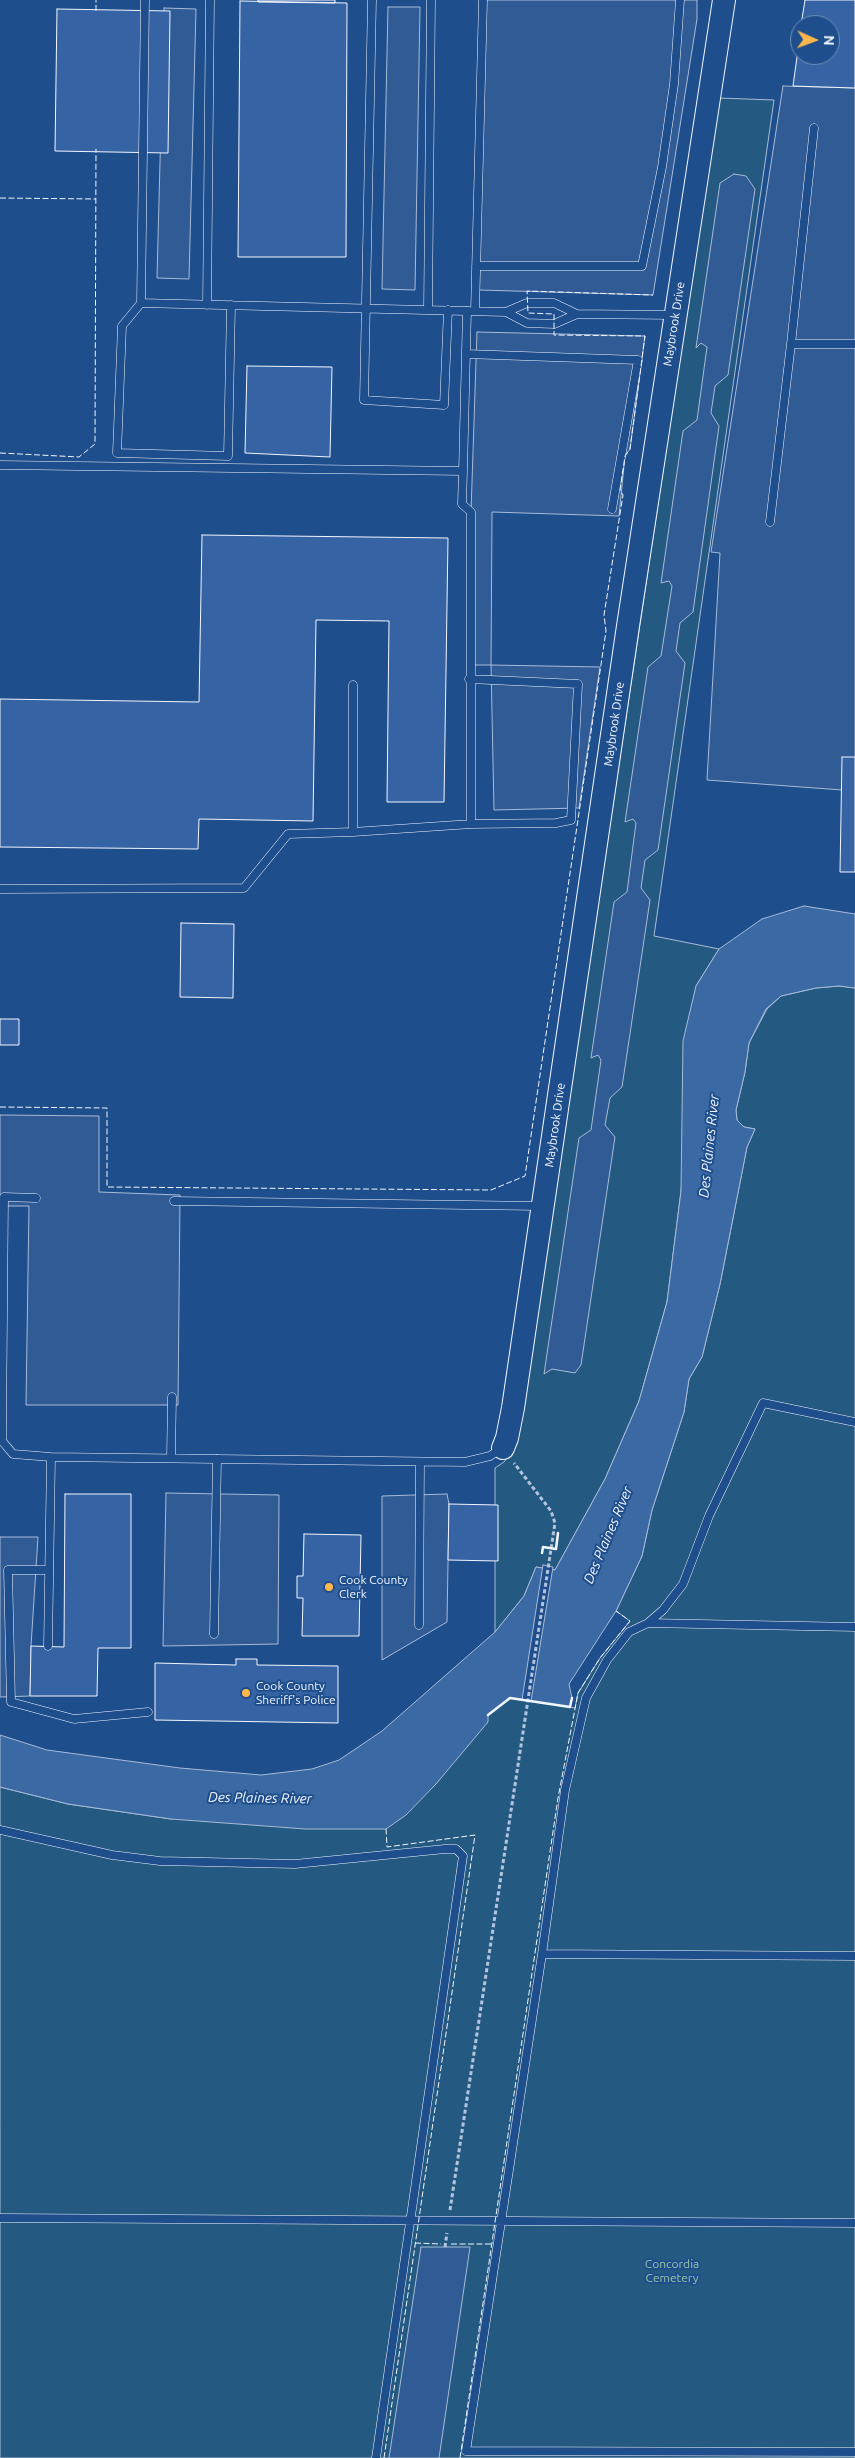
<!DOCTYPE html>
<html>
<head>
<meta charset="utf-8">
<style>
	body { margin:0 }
	#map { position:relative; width:855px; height:2458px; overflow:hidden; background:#1f4e8c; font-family:Ubuntu,sans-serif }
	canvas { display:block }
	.north { position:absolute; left:790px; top:15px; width:50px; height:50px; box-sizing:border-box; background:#1f4e8c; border:1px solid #7391ba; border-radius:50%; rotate:92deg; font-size:14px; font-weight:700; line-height:20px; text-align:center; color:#f2f6ff }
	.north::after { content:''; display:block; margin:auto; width:18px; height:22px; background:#ffb74d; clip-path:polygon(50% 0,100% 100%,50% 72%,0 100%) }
</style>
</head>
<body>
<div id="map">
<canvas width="855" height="2458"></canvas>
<div class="north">N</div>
</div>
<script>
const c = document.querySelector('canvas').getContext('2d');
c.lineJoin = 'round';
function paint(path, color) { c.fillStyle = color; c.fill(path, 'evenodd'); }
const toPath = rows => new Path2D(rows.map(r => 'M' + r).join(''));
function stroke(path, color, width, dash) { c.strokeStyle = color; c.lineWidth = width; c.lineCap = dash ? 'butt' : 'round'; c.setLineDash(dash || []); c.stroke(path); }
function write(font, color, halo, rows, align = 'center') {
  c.font = font + ' Ubuntu,sans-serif'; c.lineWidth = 4; c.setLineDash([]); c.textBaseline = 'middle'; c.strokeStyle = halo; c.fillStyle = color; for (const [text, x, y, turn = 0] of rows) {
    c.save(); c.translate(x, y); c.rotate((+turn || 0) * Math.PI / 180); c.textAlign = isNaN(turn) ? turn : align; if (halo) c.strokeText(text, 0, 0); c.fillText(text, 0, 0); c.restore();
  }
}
const green = toPath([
	[719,98,774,100,654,936,719,949,696,986,681,1191,667,1302,639,1401,605,1479,555,1570,536,1567,524,1596,495,1632,495,1468,504,1462,517,1444,719,98],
	[839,986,855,988,855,2458,0,2458,0,1787,68,1804,171,1819,436,1784,488,1715,510,1698,575,1708,578,1693,600,1658,630,1621,616,1611,642,1556,652,1510,684,1412,689,1379,702,1357,720,1284,747,1147,755,1129,744,1127,737,1120,736,1110,745,1072,749,1043,767,1009,781,996,816,988,839,986]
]);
paint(green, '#245a82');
stroke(green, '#a8bbd7', 1);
const parking = toPath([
	[483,0,697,0,697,19,653,295,479,290,483,0],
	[388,7,420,7,415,290,382,289,388,7],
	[164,8,196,9,189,279,157,278,164,8],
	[783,86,855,88,855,757,842,790,707,780,720,553,711,552,783,86],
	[734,174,746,176,755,189,728,375,715,386,711,413,719,426,693,612,680,623,676,651,685,663,658,850,645,860,641,888,650,900,622,1087,610,1098,605,1125,615,1137,581,1365,575,1373,552,1369,544,1374,579,1138,591,1130,601,1060,598,1055,591,1058,614,902,627,892,636,823,633,819,625,822,648,667,661,656,672,586,669,581,661,583,683,431,697,420,707,347,701,343,696,348,720,183,734,174],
	[477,332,645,336,630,449,625,456,619,516,492,512,491,665,600,667,579,808,494,810,491,665,470,665,471,512,477,332],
	[0,1115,99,1116,99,1192,180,1195,178,1405,26,1405,29,1206,0,1206,0,1115],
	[166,1493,279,1495,278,1644,163,1646,166,1493],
	[447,1494,449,1504,447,1622,382,1660,382,1496,447,1494],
	[0,1537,38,1537,31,1646,30,1696,0,1697,0,1537],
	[421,2247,470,2247,439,2458,389,2458,421,2247]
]);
paint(parking, '#305b95');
stroke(parking, '#a8bbd7', 1);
const water = toPath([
	[804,906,855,914,855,988,839,986,816,988,781,996,766,1009,749,1043,745,1072,736,1110,737,1120,744,1127,755,1129,747,1147,720,1284,702,1357,689,1379,684,1412,652,1510,642,1556,616,1611,569,1684,572,1698,570,1707,510,1698,488,1715,488,1722,436,1784,406,1815,386,1829,305,1829,171,1819,68,1804,0,1787,0,1735,47,1750,180,1768,261,1775,312,1769,339,1760,382,1731,495,1632,524,1596,536,1567,555,1570,605,1479,639,1401,667,1302,681,1191,683,1041,696,986,719,949,762,919,804,906]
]);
paint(water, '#3b69a3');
stroke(water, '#a8bbd7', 1);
const pier = toPath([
	[543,1565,553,1567,531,1701,522,1700,543,1565]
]);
paint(pier, '#1f4e8c');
stroke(pier, '#a8bbd7', 1);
const building = toPath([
	[258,0,335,0,335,3,258,2,258,0],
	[805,0,855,0,855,88,793,86,800,35,800,55,830,55,830,25,801,25,805,0],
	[240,1,347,3,346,257,238,257,240,1],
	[57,9,170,11,168,153,55,151,57,9],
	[247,366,332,367,330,457,245,453,247,366],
	[202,535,448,538,444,802,387,802,389,621,316,620,313,821,199,819,198,849,0,847,0,699,199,702,202,535],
	[842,757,855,757,855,872,840,872,842,757],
	[181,923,234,924,233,998,180,997,181,923],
	[0,1019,19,1019,19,1045,0,1045,0,1019],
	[65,1494,131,1494,131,1648,98,1648,97,1696,30,1696,31,1646,64,1647,65,1494],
	[449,1504,498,1505,498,1561,448,1560,449,1504],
	[304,1534,361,1535,359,1636,302,1636,303,1598,297,1598,297,1576,303,1576,304,1534],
	[236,1659,257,1659,257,1665,338,1666,338,1723,155,1720,155,1663,236,1665,236,1659]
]);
paint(building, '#3563a3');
stroke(building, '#f2f6ff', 1);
const lane = toPath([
	[145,0,141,303,122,326,117,453,228,456,231,305],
	[372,0,364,400,444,405,448,310],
	[814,128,791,344,855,344],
	[476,266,642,266,662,167,674,84,680,0],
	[141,303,506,312],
	[207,305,210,0],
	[428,310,431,0],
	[475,311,483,0],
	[577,314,554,303,527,303,506,312,527,323,554,324,577,314,673,315],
	[466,354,638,360,612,509],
	[0,465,463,471,467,311],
	[463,471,462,504,471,512,471,824],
	[770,522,791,344],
	[353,685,353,832],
	[0,889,244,888,288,834,353,832,471,824,556,823,571,820,578,684,469,679],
	[36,1198,4,1197,2,1433,2,1441,13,1454,51,1457,465,1462,490,1456,502,1448],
	[174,1201,540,1206],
	[855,1422,763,1403,709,1516,683,1584,663,1610,648,1623,629,1632,607,1660,586,1698,565,1790,542,1954,466,2451,855,2452],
	[171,1458,172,1397],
	[49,1570,8,1570,11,1702,74,1719,148,1712],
	[648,1623,855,1627],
	[419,1625,420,1462],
	[214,1634,217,1459],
	[48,1646,51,1457],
	[0,1830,112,1855,160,1861,295,1864,445,1849,456,1849,463,1856,376,2458],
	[542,1954,855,1956],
	[0,2218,855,2223]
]);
const secondary = toPath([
	[503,1448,507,1438,513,1408,628,626,724,0]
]);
stroke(lane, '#f2f6ff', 9);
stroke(secondary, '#f2f6ff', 24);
stroke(toPath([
	[450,2210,555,1523,551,1511,514,1463],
	[445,2247,447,2233]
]), '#b3c4dc', 3, [4, 2.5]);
stroke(lane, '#1f4e8c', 8);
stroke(secondary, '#1f4e8c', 22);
stroke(toPath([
	[96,11,96,0],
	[0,198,96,199],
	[0,453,79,457,95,444,96,149],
	[0,1107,107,1108,107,1187,491,1190,525,1176,606,631,604,615,623,495,620,490,625,456,630,449,645,336,554,335,554,314,528,313,527,291,653,295],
	[415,2243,441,2244],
	[451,2244,491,2244],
	[384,2458,475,1835,387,1847,386,1829],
	[460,2458,558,1798,578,1693,600,1658,630,1621,616,1611]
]), '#f2f6ff', 1, [6, 2.5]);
stroke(toPath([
	[542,1553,543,1547,556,1549,558,1533],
	[488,1715,510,1698,570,1707,572,1698]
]), '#f2f6ff', 2.5);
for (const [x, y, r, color] of [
	[329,1587,5,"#ffb74d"],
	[246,1693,5,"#ffb74d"]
]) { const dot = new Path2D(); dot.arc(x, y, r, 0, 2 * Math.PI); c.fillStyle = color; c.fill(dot); stroke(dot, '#1f4e8c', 2); }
write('12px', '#f2f6ff', '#1f4e8c', [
	["Maybrook Drive",674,324,-81],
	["Maybrook Drive",614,724,-82],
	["Maybrook Drive",555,1125,-82]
]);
write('12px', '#f2f6ff', '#1f4e8c', [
	["Cook County",339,1580],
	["Clerk",339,1594],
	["Cook County",256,1686],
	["Sheriff's Police",256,1700]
], 'left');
write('12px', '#97c8a6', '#1f4e8c', [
	["Concordia",672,2264],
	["Cemetery",672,2278]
]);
write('italic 14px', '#f2f6ff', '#1f4e8c', [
	["Des Plaines River",709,1146,-84],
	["Des Plaines River",608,1535,-67],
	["Des Plaines River",260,1798,1]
]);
</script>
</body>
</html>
